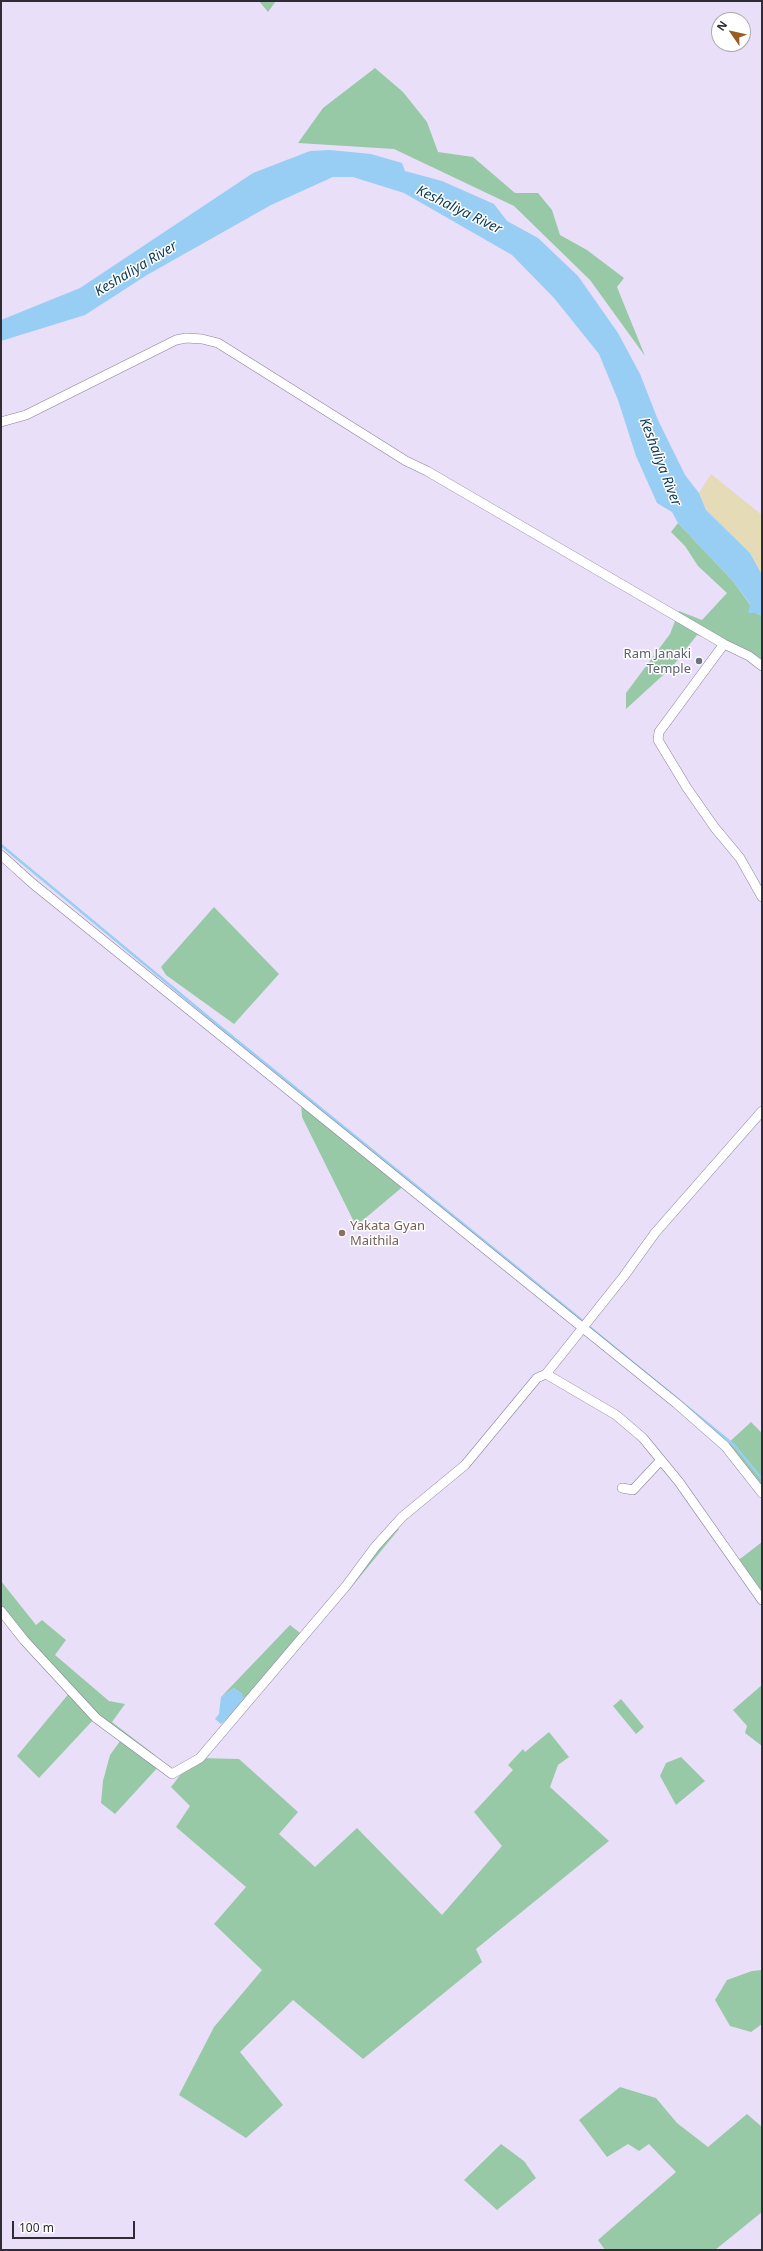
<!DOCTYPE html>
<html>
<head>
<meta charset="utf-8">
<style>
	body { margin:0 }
	#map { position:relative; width:763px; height:2251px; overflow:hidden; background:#e9dff9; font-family:"Noto Sans",sans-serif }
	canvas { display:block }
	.frame { position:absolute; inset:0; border:2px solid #2f2c35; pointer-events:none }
	.north { position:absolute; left:711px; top:12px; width:40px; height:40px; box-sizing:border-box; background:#fff; border:1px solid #acabae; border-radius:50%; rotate:304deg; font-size:11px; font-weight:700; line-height:16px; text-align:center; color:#2f2c35 }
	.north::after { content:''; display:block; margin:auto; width:14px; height:18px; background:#9a5c21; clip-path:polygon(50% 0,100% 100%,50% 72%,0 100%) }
	.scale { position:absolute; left:12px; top:2221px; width:123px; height:18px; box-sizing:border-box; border:2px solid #2f2c35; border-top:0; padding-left:5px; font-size:12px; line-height:14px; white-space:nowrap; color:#2f2c35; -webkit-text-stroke:3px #fff; paint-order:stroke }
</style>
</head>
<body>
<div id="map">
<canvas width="763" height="2251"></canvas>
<div class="frame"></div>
<div class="north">N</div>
<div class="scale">100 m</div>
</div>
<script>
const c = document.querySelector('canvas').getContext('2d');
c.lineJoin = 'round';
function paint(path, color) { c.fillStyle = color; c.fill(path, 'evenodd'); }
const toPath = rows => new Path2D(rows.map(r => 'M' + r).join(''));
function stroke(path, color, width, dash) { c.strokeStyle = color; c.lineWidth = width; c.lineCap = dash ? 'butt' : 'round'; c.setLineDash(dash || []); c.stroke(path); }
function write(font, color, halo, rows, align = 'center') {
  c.font = font + ' "Noto Sans",sans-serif'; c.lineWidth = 3; c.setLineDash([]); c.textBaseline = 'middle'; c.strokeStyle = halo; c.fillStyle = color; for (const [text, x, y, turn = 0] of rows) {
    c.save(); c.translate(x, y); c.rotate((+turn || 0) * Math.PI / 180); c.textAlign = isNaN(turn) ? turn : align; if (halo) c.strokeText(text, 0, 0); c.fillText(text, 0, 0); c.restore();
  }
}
paint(toPath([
	[259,1,276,1,268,12],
	[375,68,403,92,427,122,438,152,473,157,515,193,538,193,552,210,560,235,587,250,624,278,617,287,645,356,590,280,514,206,394,149,298,143,323,108],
	[678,523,733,581,756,613,762,616,762,666,724,644,697,635,672,667,626,709,626,693,670,634,679,611,702,620,727,593,698,566,685,546,671,532],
	[214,907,279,974,234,1024,166,975,161,967],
	[301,1101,406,1184,356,1226,302,1117],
	[751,1422,762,1433,762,1493,725,1446],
	[394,1527,399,1529,350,1589,346,1586],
	[762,1542,762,1600,736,1562],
	[1,1581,36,1625,42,1620,66,1640,55,1655,109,1701,125,1704,112,1722,155,1755,152,1759,160,1765,115,1814,101,1803,103,1781,110,1755,123,1737,95,1718,39,1778,17,1756,71,1691,1,1611],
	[290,1625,304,1636,251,1698,243,1697,234,1688,221,1697],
	[762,1685,762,1746,745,1733,747,1726,733,1710],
	[621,1699,644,1727,636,1734,613,1706],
	[549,1732,569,1757,558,1765,550,1787,609,1841,476,1949,482,1962,363,2059,293,2000,240,2052,283,2105,246,2138,179,2095,214,2027,262,1970,214,1924,246,1887,176,1827,190,1806,171,1787,187,1766,200,1758,239,1759,298,1812,279,1834,315,1867,357,1828,442,1915,502,1846,474,1812,513,1770,508,1765,523,1749,525,1752],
	[681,1757,705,1781,676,1805,660,1776,666,1763],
	[762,1970,762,2024,751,2032,730,2026,715,2000,727,1980,752,1971],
	[620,2087,656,2098,677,2123,708,2147,747,2114,762,2127,762,2212,715,2250,605,2250,598,2240,676,2172,649,2144,639,2151,628,2144,607,2157,579,2120],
	[501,2144,524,2161,536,2178,497,2210,464,2180]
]), '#98c9a6');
paint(toPath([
	[711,474,762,515,762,575,750,553,706,510,699,493]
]), '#e5dbb6');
paint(toPath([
	[330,150,371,154,402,163,405,171,442,181,494,204,507,221,538,238,578,276,618,333,640,374,658,420,685,475,699,493,706,510,750,553,762,575,762,616,756,613,748,613,750,604,733,581,678,523,672,512,657,503,636,456,618,400,599,354,554,298,512,255,404,193,353,177,333,177,271,205,147,275,85,315,1,341,1,320,80,288,253,173,310,151],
	[234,1688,242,1693,243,1697,251,1698,221,1724,215,1719,219,1714,221,1697]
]), '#98cef3');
stroke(toPath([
	[1,845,213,1021,584,1322],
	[587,1325,734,1445,762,1479]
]), '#98cef3', 2.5);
const street = toPath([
	[1,422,26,415,176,340,186,338,202,339,218,343,406,461,427,471,724,644,749,656,762,666],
	[724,644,659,732,658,740,687,788,715,828,740,858,762,897],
	[1,855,32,883,676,1403,725,1446,762,1493],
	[546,1374,616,1415,643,1438,679,1482,762,1600],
	[622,1488,633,1490,661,1460],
	[1,1611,24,1640,96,1718,172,1774,200,1758,346,1586,375,1547,402,1517,465,1465,537,1378,546,1374,624,1276,655,1233,762,1111]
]);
stroke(street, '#898198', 10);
stroke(street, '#fff', 9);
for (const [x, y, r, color] of [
	[699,661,4,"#6b7280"],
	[342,1233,4,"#8d6e63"]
]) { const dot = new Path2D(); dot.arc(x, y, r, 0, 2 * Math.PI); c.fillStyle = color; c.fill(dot); stroke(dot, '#fff', 1.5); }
write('13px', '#5b616d', '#fff', [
	["Ram Janaki",691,654],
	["Temple",691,669]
], 'right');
write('13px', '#785e54', '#fff', [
	["Yakata Gyan",350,1226],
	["Maithila",350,1241]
], 'left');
write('italic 14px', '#0e3a53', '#fff', [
	["Keshaliya River",459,210,26],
	["Keshaliya River",136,269,-31],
	["Keshaliya River",660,462,69]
]);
</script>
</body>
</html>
